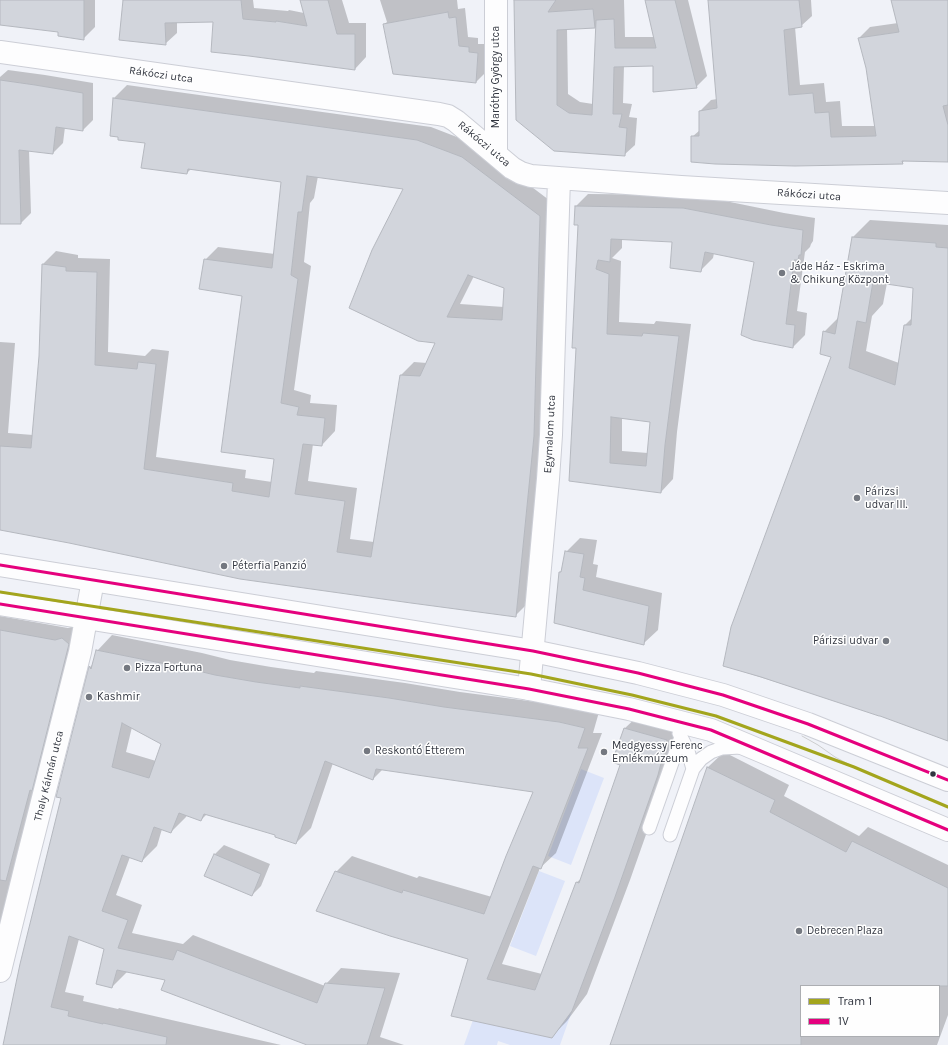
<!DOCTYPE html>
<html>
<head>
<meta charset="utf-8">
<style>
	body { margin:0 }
	#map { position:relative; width:948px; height:1045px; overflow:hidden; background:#f0f2f8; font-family:Karla,sans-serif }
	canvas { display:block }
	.legend { position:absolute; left:800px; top:985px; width:140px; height:52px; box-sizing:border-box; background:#fefefe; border:1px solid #acaeb2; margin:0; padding:5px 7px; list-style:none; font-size:12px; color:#323640 }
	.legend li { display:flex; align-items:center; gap:8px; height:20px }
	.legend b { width:20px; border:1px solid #acaeb2 }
</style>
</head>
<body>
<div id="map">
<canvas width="948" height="1045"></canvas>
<ul class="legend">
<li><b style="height:5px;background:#a3a51d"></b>Tram 1</li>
<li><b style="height:5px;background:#e5007d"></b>1V</li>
</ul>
</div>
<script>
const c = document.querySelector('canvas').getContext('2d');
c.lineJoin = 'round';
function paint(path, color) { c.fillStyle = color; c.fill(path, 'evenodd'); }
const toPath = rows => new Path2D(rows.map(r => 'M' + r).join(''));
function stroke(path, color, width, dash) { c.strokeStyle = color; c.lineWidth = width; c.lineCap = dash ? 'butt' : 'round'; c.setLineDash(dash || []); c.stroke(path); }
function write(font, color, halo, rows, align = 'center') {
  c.font = font + ' Karla,sans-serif'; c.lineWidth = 3; c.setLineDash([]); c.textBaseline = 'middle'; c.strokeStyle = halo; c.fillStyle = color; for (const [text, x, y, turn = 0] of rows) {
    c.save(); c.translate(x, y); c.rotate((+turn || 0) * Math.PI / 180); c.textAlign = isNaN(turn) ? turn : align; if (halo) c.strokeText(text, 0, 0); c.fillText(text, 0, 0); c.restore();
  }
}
paint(toPath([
	[581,769,604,778,571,865,548,856],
	[539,871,565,881,536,956,510,946],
	[572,1011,560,1045,510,1045,498,1041,497,1045,464,1045,473,1020]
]), '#dce4f9');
paint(toPath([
	[0,0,95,0,95,27,83,39,59,31,0,24],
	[124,0,253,0,254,8,288,11,289,10,304,13,301,0,342,0,349,23,366,23,366,57,355,69,215,21,177,22,177,33,165,44],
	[380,0,457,0,458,9,465,8,468,37,478,38,478,44,487,44,485,73,476,82,384,25,387,22],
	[516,0,624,0,625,37,655,37,646,0,688,0,707,76,696,87,654,65,624,66,623,103,632,104,629,117,637,118,635,145,624,155,555,150],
	[597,27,593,104,580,102,568,94,567,28],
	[709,0,811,0,812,16,801,26,795,27,800,85,824,83,826,102,840,101,842,126,876,126,867,68,859,38,870,27,898,23,892,0,948,0,948,161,905,160,902,163,692,137,700,130,700,111,711,100,717,99],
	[8,70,45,75,93,83,93,120,83,130,65,127,63,143,53,153,29,150,31,213,21,223,0,223,0,77],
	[127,85,431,127,475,144,553,203,546,422,528,603,515,616,0,528,0,342,15,343,8,433,33,435,40,356,43,264,56,251,78,255,78,258,110,259,108,352,145,356,152,349,169,351,156,457,246,470,245,478,272,482,275,458,244,295,205,260,218,247,275,254,282,181,191,169,187,173,146,142,114,98],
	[318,176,404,188,437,343,427,363,414,362,401,375,374,542,350,539,357,488,308,481,313,444,322,445,335,431,337,405,310,403,311,395,294,390,311,266,304,262,310,203,314,198],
	[474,276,505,288,504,307,460,304],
	[588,194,696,195,784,213,815,218,813,241,811,244,810,247,805,252,797,311,807,313,805,335,793,347,755,261,714,253,713,258,700,271,673,241,622,238,622,248,612,258,621,261,619,322,654,324,656,321,691,324,677,432,673,479,661,492,571,480,577,347,579,224,576,206],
	[622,418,651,421,648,453,622,451],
	[870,220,948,225,948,740,880,715,725,666,833,356,824,332,839,317,853,237],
	[887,283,915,287,912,318,905,325,899,363,866,351,872,316,883,304],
	[580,538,597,540,593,564,598,565,596,577,662,593,658,630,644,643,560,572,563,569,566,552],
	[0,616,68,628,75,626,0,944],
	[112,635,202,653,230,660,271,667,314,673,316,671,405,683,460,692,575,707,599,712,593,733,602,733,556,853,540,868,502,964,542,974,577,882,582,878,622,764,624,729,640,714,681,725,673,758,630,880,587,994,567,1021,552,1036,452,1015,469,958,336,872,352,856,417,878,419,876,492,897,534,791,383,769,373,779,333,763,311,828,296,843,277,834,207,814,201,820,187,815,186,817,171,832,162,829,157,846,142,861,130,857,116,895,142,905,132,933,183,944,193,935,325,986,326,984,341,968,400,973,380,1037,404,1045,310,1045,166,980,128,971,112,987,105,948,79,939,65,992,84,996,83,1001,118,1009,119,1008,281,1045,4,1045,63,798,57,796,90,667,93,664,97,651],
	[132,727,162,743,156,761,126,752],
	[724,752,789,785,784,796,859,836,868,827,948,865,948,1015,937,1045,611,1045,708,767],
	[801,986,939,986,939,1036,801,1036],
	[224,845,270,864,261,886,252,895,215,854]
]), '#0003');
const building = toPath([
	[0,0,84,0,84,40,58,36,58,32,0,25,0,0],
	[123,0,241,0,243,19,276,22,276,21,307,26,300,0,328,0,337,34,355,34,355,70,249,56,211,52,213,22,165,23,166,45,119,40,123,0],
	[514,0,556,0,548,12,593,9,595,28,557,30,557,105,569,113,592,115,596,20,614,19,615,48,656,48,645,0,675,0,697,88,653,92,653,66,614,67,613,114,622,114,619,127,627,128,625,156,554,151,516,120,514,0],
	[708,0,799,0,802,27,784,30,789,95,813,93,815,113,829,112,831,137,876,136,866,68,858,38,899,32,891,0,948,0,948,105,943,106,948,125,948,162,902,161,903,164,795,166,715,164,691,162,691,136,699,136,699,111,717,108,708,0],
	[448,12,449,18,456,17,459,46,469,47,469,52,478,53,476,83,393,74,383,24,448,12],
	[0,80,35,85,83,93,83,131,56,127,53,154,19,150,21,224,0,224,0,80],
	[113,98,417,140,462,157,540,216,534,436,516,617,411,603,240,579,69,543,0,530,0,446,31,448,39,356,42,264,66,267,66,271,97,272,95,365,137,369,138,362,156,364,144,469,233,483,232,491,269,497,274,459,221,452,242,296,199,289,204,259,272,268,281,182,188,169,187,174,141,168,145,143,118,140,118,137,110,136,113,98],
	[307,176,403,189,372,250,349,308,418,341,435,343,420,376,400,375,371,557,337,552,345,501,295,494,303,444,322,446,325,418,297,415,299,407,281,403,298,279,291,275,298,212,302,212,307,176],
	[468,275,504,288,502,320,447,317,468,275],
	[575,206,683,208,771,225,803,230,801,255,799,255,798,260,794,260,786,324,795,325,793,348,753,340,741,335,754,262,705,252,701,272,670,268,672,242,611,239,610,262,598,260,596,269,609,274,607,334,642,336,643,333,679,336,665,445,661,493,569,481,576,348,572,348,578,225,574,225,575,206],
	[611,417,650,422,646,466,610,463,611,417],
	[852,237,936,243,936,247,948,248,948,741,880,716,879,716,761,677,723,666,731,627,831,357,820,354,823,331,835,334,852,237],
	[873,282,913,288,911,325,904,325,895,385,849,368,857,321,866,323,873,282],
	[565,551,584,554,580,577,585,578,583,590,649,606,644,645,554,623,559,572,561,572,565,551],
	[0,630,55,640,62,638,69,644,32,791,30,790,6,881,0,880,0,630],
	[96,650,186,668,215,675,256,682,300,688,300,686,389,698,444,707,559,722,585,728,578,748,588,748,541,869,533,866,487,979,535,990,576,882,579,883,620,765,612,762,624,728,667,740,658,775,615,897,572,1011,552,1038,451,1016,468,959,390,936,316,911,335,871,402,893,403,890,484,914,506,856,533,792,376,769,373,780,325,761,296,844,275,837,275,835,204,814,201,821,179,813,171,833,154,827,142,862,122,855,102,911,128,920,118,948,173,960,177,950,317,1003,325,983,385,988,367,1045,307,1045,161,990,165,980,117,970,112,988,96,984,104,949,69,936,51,1007,69,1011,68,1016,103,1024,103,1023,167,1037,166,1045,3,1045,20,964,61,798,56,797,89,666,91,669,96,650],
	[122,723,161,744,149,778,112,767,122,723],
	[707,767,775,800,770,812,846,852,852,841,948,888,948,986,801,986,801,1045,610,1045,707,767],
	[214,854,261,874,252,896,204,876,214,854]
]);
paint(building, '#d2d5dc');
stroke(building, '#b5b8bf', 1);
const service = toPath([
	[679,733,688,751,693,769],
	[649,828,681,737],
	[670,835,693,769,701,759,711,752,722,748,741,747]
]);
const minor = toPath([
	[0,52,439,114,448,116,456,121,512,168,521,173,531,176,681,187,948,203],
	[496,154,496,0],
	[529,689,548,479,551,435,559,178],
	[0,971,27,861,80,652,93,580]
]);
const tertiary = toPath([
	[0,565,533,651,638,673,723,695,808,724,948,780],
	[0,604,529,689,629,709,711,730,948,830]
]);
stroke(service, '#ccced6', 15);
stroke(minor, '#ccced6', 24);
stroke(tertiary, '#ccced6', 24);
stroke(service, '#fdfdfe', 13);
stroke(minor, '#fdfdfe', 22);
stroke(tertiary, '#fdfdfe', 22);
stroke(toPath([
	[802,736,818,745,835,757,854,767]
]), '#cccdce', 1);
stroke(toPath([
	[0,565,533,651,638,673,723,695,808,724,948,780],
	[0,604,529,689,629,709,711,730,948,830]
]), '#e5007d', 3);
stroke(toPath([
	[0,592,531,674,632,695,716,716,854,767,948,807]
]), '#a3a51d', 3);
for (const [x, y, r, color] of [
	[782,273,4,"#747880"],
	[857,498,4,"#747880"],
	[224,566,4,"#747880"],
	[886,641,4,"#747880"],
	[127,668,4,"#747880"],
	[89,697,4,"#747880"],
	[367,751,4,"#747880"],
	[604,752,4,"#747880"],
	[933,774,3.5,"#323640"],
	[799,931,4,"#747880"]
]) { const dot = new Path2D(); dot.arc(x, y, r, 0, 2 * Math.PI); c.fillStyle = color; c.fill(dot); stroke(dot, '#fefefe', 1.5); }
write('11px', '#323640', '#fefefe', [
	["Rákóczi utca",161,75,8],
	["Maróthy György utca",496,77,-90],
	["Rákóczi utca",484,144,40],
	["Rákóczi utca",809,195,4],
	["Egymalom utca",550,434,-87],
	["Thaly Kálmán utca",49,776,-76]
]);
write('11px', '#323640', '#fefefe', [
	["Jáde Ház - Eskrima",790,267],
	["& Chikung Központ",790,280],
	["Párizsi",865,492],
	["udvar III.",865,505],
	["Péterfia Panzió",232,566],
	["Párizsi udvar",878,641,"right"],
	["Pizza Fortuna",135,668],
	["Kashmir",97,697],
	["Medgyessy Ferenc",612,746],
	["Emlékmúzeum",612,759],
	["Reskontó Étterem",375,751],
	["Debrecen Plaza",807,931]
], 'left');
</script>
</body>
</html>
